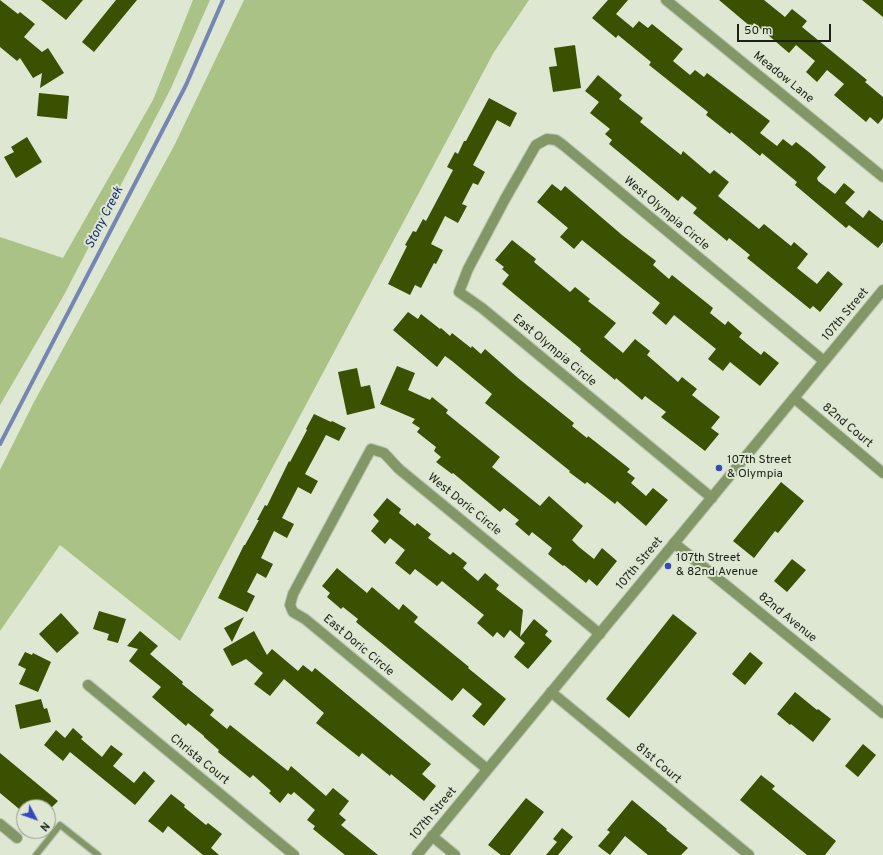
<!DOCTYPE html>
<html>
<head>
<meta charset="utf-8">
<style>
	body { margin:0 }
	#map { position:relative; width:883px; height:855px; overflow:hidden; background:#dde7d1; font-family:Overpass,sans-serif }
	canvas { display:block }
	.north { position:absolute; left:16px; top:799px; width:40px; height:40px; box-sizing:border-box; background:#dde7d1; border:1px solid #909787; border-radius:50%; rotate:131deg; font-size:11px; font-weight:700; line-height:16px; text-align:center; color:#1c2018 }
	.north::after { content:''; display:block; margin:auto; width:14px; height:18px; background:#334abc; clip-path:polygon(50% 0,100% 100%,50% 72%,0 100%) }
	.scale { position:absolute; left:737px; top:24px; width:94px; height:18px; box-sizing:border-box; border:2px solid #1c2018; border-top:0; padding-left:5px; font-size:12px; line-height:14px; white-space:nowrap; color:#1c2018; -webkit-text-stroke:3px #dde7d1; paint-order:stroke }
</style>
</head>
<body>
<div id="map">
<canvas width="883" height="855"></canvas>
<div class="north">N</div>
<div class="scale">50 m</div>
</div>
<script>
const c = document.querySelector('canvas').getContext('2d');
c.lineJoin = 'round';
function paint(path, color) { c.fillStyle = color; c.fill(path, 'evenodd'); }
const toPath = rows => new Path2D(rows.map(r => 'M' + r).join(''));
function stroke(path, color, width, dash) { c.strokeStyle = color; c.lineWidth = width; c.lineCap = dash ? 'butt' : 'round'; c.setLineDash(dash || []); c.stroke(path); }
function write(font, color, halo, rows, align = 'center') {
  c.font = font + ' Overpass,sans-serif'; c.lineWidth = 4; c.setLineDash([]); c.textBaseline = 'middle'; c.strokeStyle = halo; c.fillStyle = color; for (const [text, x, y, turn = 0] of rows) {
    c.save(); c.translate(x, y); c.rotate((+turn || 0) * Math.PI / 180); c.textAlign = isNaN(turn) ? turn : align; if (halo) c.strokeText(text, 0, 0); c.fillText(text, 0, 0); c.restore();
  }
}
paint(toPath([
	[193,0,210,0,171,88,64,295,0,405,0,237,63,258,153,100],
	[244,0,529,0,494,52,180,641,60,545,0,631,0,470,34,402,174,146]
]), '#aac286');
stroke(toPath([
	[0,444,186,85,223,0]
]), '#7486b4', 4);
paint(toPath([
	[0,0,18,14,20,12,35,24,24,37,42,52,48,48,64,73,40,88,42,73,33,78,20,58,17,61,0,47],
	[41,0,83,0,66,20],
	[116,0,137,0,94,52,82,42],
	[608,0,628,0,616,14,633,28,639,21,648,28,652,24,683,49,673,61,690,75,695,70,704,77,707,73,770,121,760,133,777,146,783,139,792,146,796,142,810,153,826,167,817,178,818,181,835,194,844,183,855,192,845,203,863,218,869,210,883,221,883,242,878,248,849,225,846,228,795,185,797,182,762,153,760,156,731,132,730,134,706,115,708,112,649,65,651,62,618,35,616,38,592,18],
	[719,0,764,0,785,17,792,9,807,21,802,27,867,80,865,82,883,97,883,118,878,124,870,117,866,122,834,95,844,84,827,70,817,82,806,72,815,61,796,45,789,53,754,23,751,27],
	[862,0,883,0,883,17],
	[575,45,581,88,553,92,549,67,557,66,554,48],
	[598,75,622,95,619,99,643,118,640,122,681,155,683,151,710,174,714,170,729,182,718,196,759,229,764,224,791,246,794,242,808,254,797,268,817,284,828,271,843,284,820,312,813,306,810,309,747,258,750,255,729,238,727,241,693,213,697,208,682,196,678,201,609,144,612,140,605,134,610,129,590,113,599,102,585,91],
	[39,93,69,96,67,119,37,116],
	[489,98,517,113,510,127,497,120,473,165,485,172,478,185,473,183,462,204,467,206,458,223,445,216,431,244,443,250,436,264,434,263,421,288,415,285,410,295,388,284,407,246,405,245,413,231,416,232,423,219,426,221,453,170,447,167,455,152,458,154,464,141,466,141],
	[27,137,42,162,16,178,4,157,14,152,11,147],
	[552,184,561,191,565,186,622,235,656,261,653,265,669,279,672,275,713,308,710,313,725,325,728,321,742,333,739,337,746,343,761,355,764,351,779,363,760,386,730,362,723,371,708,359,716,349,674,315,666,325,652,313,660,303,582,240,574,249,560,237,568,228,537,202],
	[512,240,536,259,534,262,570,292,575,287,590,299,588,301,616,323,604,337,623,353,635,339,650,351,647,355,678,382,682,377,697,389,692,395,720,417,711,428,719,434,705,451,661,417,666,412,645,396,642,400,616,378,615,380,580,351,581,349,502,284,509,275,502,269,504,267,495,260],
	[408,312,418,319,421,314,440,329,441,328,450,336,452,333,471,348,472,346,481,354,485,349,518,378,574,423,572,426,587,438,588,436,630,469,627,472,635,478,631,483,646,496,653,488,668,500,646,526,617,501,615,504,587,482,585,484,569,472,570,471,485,403,492,394,452,361,445,356,437,367,393,330],
	[397,366,415,373,408,390,430,400,432,397,448,410,446,413,500,457,492,467,540,506,549,496,583,526,572,540,579,547,594,559,602,548,617,561,597,586,589,579,586,583,564,565,563,566,548,554,552,548,532,532,529,536,515,524,519,520,504,508,500,512,453,473,452,474,436,462,441,457,434,451,436,447,417,432,420,428,412,423,415,419,380,404],
	[357,368,361,387,370,385,375,408,347,415,338,372],
	[314,414,331,422,332,421,346,428,339,441,326,435,318,450,305,474,318,481,311,494,298,487,282,518,294,524,287,538,274,531,261,558,273,564,266,578,257,573,247,592,255,596,247,612,218,598,244,545,245,545,259,520,257,520,265,505,267,506,289,461,290,462,307,430,306,429],
	[781,482,804,501,778,533,775,531,754,558,733,541],
	[387,498,401,509,399,513,415,526,417,523,431,534,428,538,450,555,453,552,467,563,463,568,478,581,485,573,499,585,496,589,523,610,520,637,534,619,548,631,545,635,552,641,528,669,514,657,525,643,510,630,504,638,497,632,493,637,477,623,484,615,442,581,437,586,415,569,410,575,395,563,405,550,390,538,385,544,371,531,379,521,373,515],
	[792,559,806,570,787,592,774,581],
	[337,568,367,593,372,587,399,610,403,604,418,617,414,622,469,667,468,668,506,699,484,726,472,716,482,704,463,688,452,701,356,622,358,619,343,607,341,609,327,597,330,593,322,586],
	[99,611,126,619,118,643,107,640,109,634,93,629],
	[61,613,79,633,57,653,39,634],
	[673,614,697,633,629,718,606,699],
	[244,617,232,642,224,628],
	[140,631,158,646,150,654,183,682,182,684,214,710,210,715,227,729,230,725,288,771,291,766,326,796,333,788,349,801,339,814,346,820,341,825,378,855,345,855,313,829,315,826,307,820,315,810,294,792,291,795,288,793,280,803,269,793,271,791,253,775,250,778,218,752,219,750,204,737,204,736,188,723,186,726,152,697,161,687,129,661,138,649,127,646],
	[254,631,267,655,272,649,298,671,303,665,312,672,315,668,431,764,422,774,436,786,424,801,391,774,390,776,362,753,359,757,316,723,324,713,284,679,270,696,254,684,263,673,246,659,232,666,223,649],
	[25,652,32,655,33,653,51,662,38,692,19,684,26,669,18,665],
	[750,652,763,663,745,685,732,674],
	[795,692,817,710,818,709,831,719,813,742,791,724,790,725,777,714],
	[41,699,44,709,47,708,51,722,20,729,15,705],
	[73,728,83,737,81,739,102,757,111,745,123,754,113,766,134,783,144,771,155,781,135,805,70,752,63,761,44,745,56,730,65,738],
	[863,744,876,755,858,777,845,766],
	[0,753,58,801,52,807,24,807,24,813,0,793],
	[761,775,775,786,772,789,836,841,825,855,807,855,740,800],
	[171,794,185,805,184,807,206,825,208,823,222,834,211,848,219,855,203,855,168,826,163,833,148,821],
	[526,798,544,812,510,855,501,855,488,845],
	[632,800,667,829,666,830,688,848,681,855,648,855,625,836,610,855,598,846,610,832,607,830],
	[562,828,573,837,558,855,546,855,557,842,553,839]
]), '#395100');
const service = toPath([
	[36,855,60,825,98,855]
]);
const minor = toPath([
	[666,0,883,177],
	[794,398,883,473],
	[712,498,482,308,459,292,468,269,505,199,536,145,547,139,556,140,563,145,824,361],
	[674,543,883,713],
	[88,685,294,855],
	[551,692,749,855],
	[487,769,305,619,293,612,290,605,293,594,371,449,384,453,399,469,600,634],
	[0,824,17,838],
	[432,836,455,855]
]);
const tertiary = toPath([
	[417,855,883,290]
]);
stroke(service, '#bac3b0', 8);
stroke(minor, '#bac3b0', 12);
stroke(tertiary, '#bac3b0', 12);
stroke(service, '#839766', 5.5);
stroke(minor, '#839766', 10);
stroke(tertiary, '#839766', 10);
for (const [x, y, r, color] of [
	[719,468,4,"#334abc"],
	[668,566,4,"#334abc"]
]) { const dot = new Path2D(); dot.arc(x, y, r, 0, 2 * Math.PI); c.fillStyle = color; c.fill(dot); stroke(dot, '#dde7d1', 1.5); }
write('12px', '#1c2018', '#dde7d1', [
	["Meadow Lane",783,78,39],
	["West Olympia Circle",666,214,40],
	["107th Street",846,315,-50],
	["East Olympia Circle",554,351,40],
	["82nd Court",847,426,40],
	["West Doric Circle",464,505,39],
	["107th Street",640,564,-50],
	["82nd Avenue",787,618,39],
	["East Doric Circle",358,646,40],
	["Christa Court",199,760,39],
	["81st Court",658,764,40],
	["107th Street",434,814,-50]
]);
write('12px', '#1c2018', '#dde7d1', [
	["107th Street",727,461],
	["& Olympia",727,475],
	["107th Street",676,559],
	["& 82nd Avenue",676,573]
], 'left');
write('italic 13px', '#1b2a78', '#dde7d1', [
	["Stony Creek",105,218,-63]
]);
</script>
</body>
</html>
